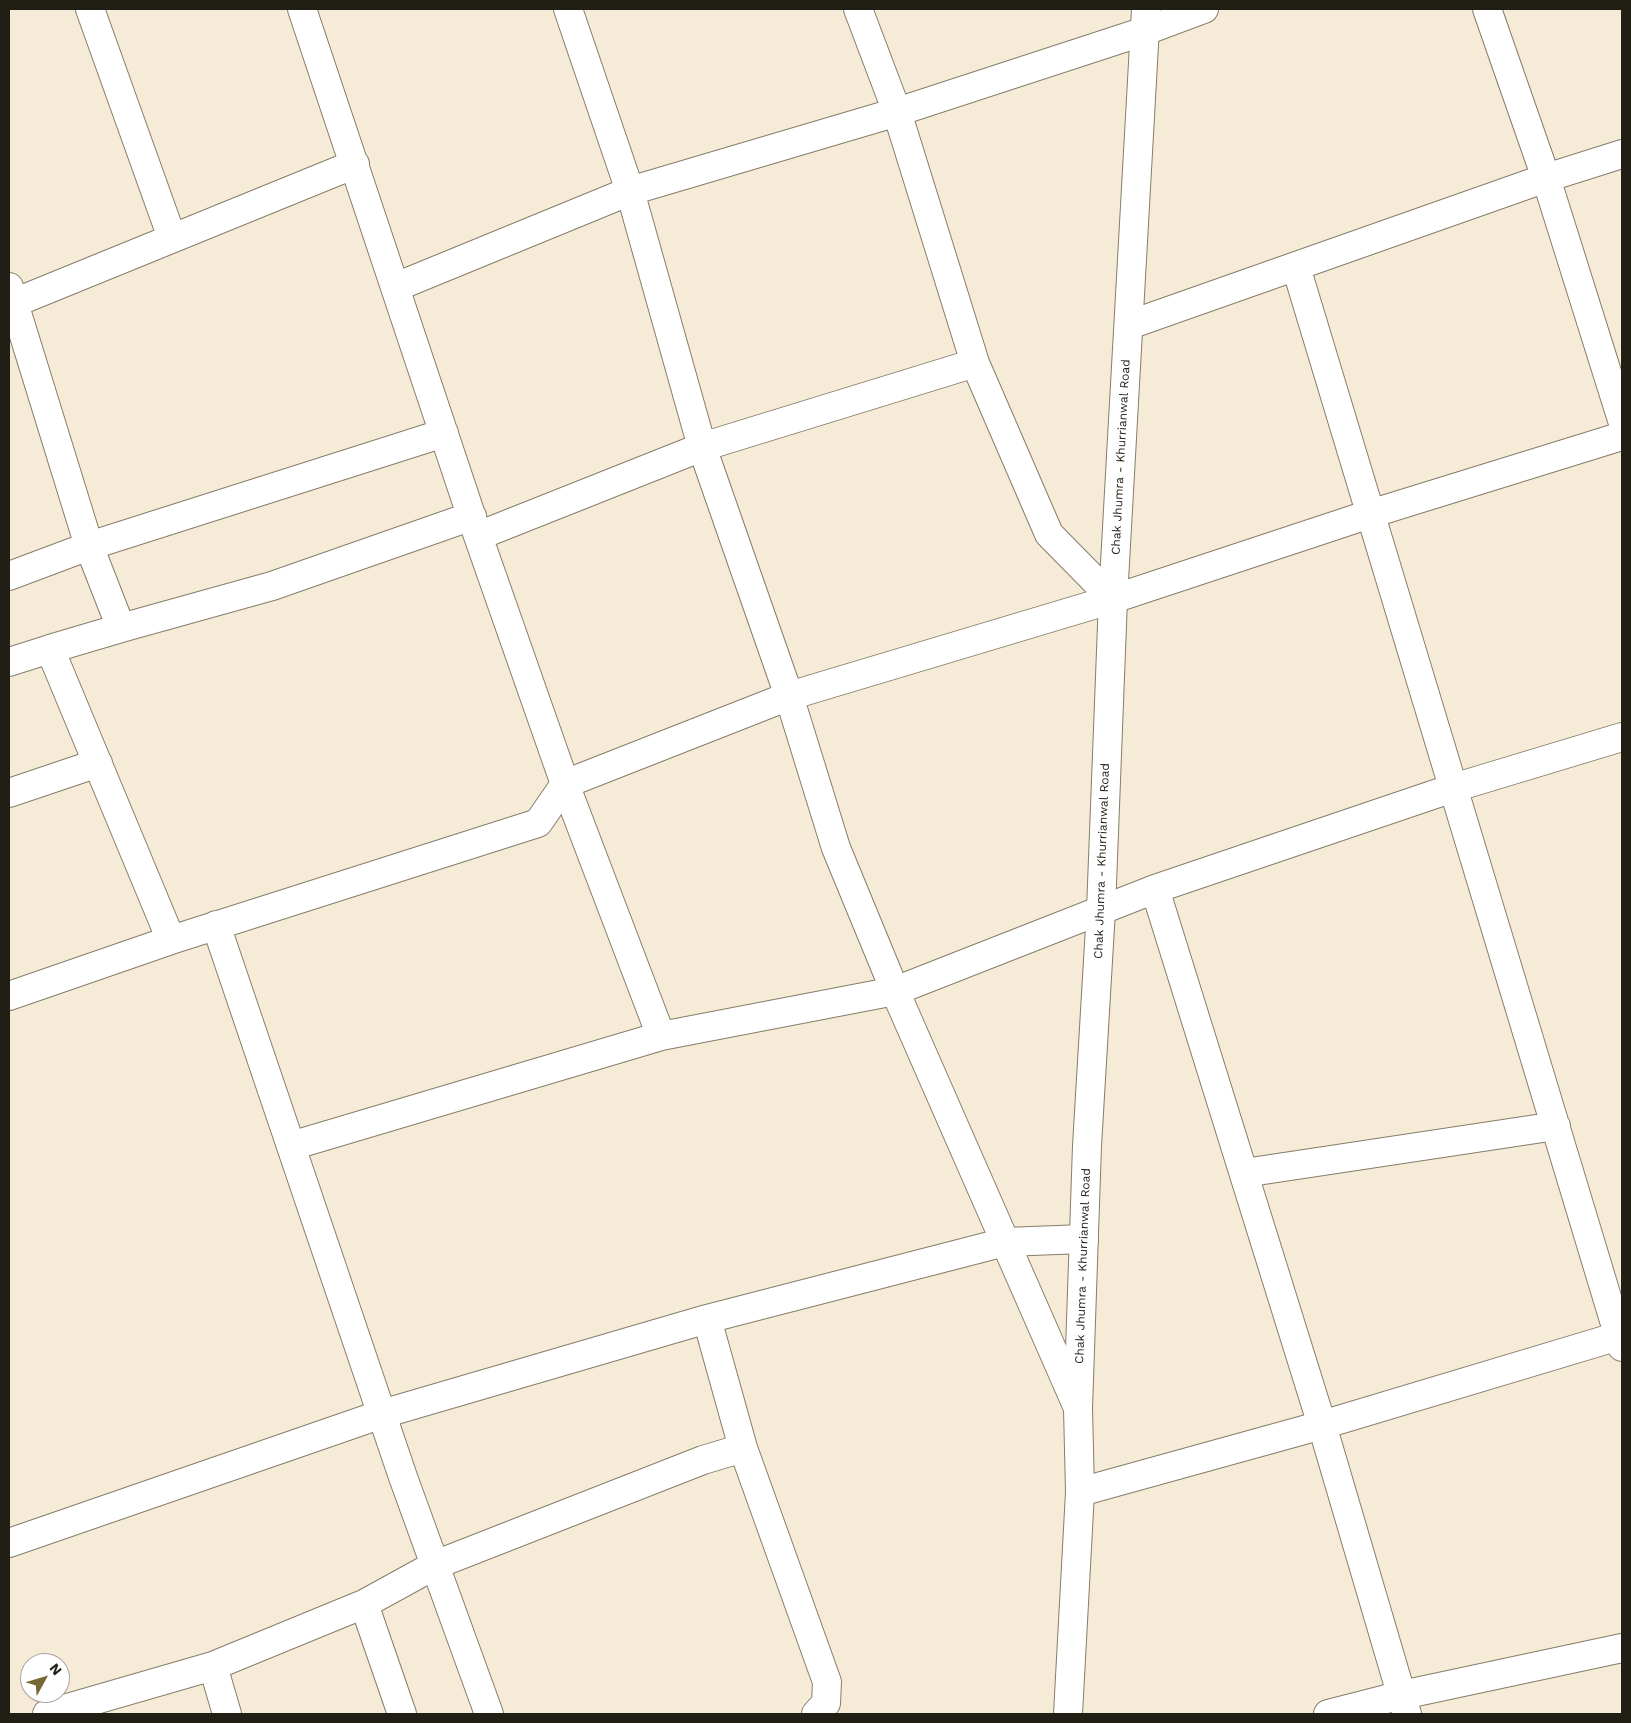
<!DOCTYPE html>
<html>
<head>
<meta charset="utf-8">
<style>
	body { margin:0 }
	#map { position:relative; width:1631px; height:1723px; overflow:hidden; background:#f6ebd6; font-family:"Work Sans",sans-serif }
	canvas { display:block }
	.frame { position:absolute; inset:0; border:10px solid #211e16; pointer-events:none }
	.north { position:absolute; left:20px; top:1653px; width:50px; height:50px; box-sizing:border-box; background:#fff; border:1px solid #a6a5a2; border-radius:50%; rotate:51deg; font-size:14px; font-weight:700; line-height:20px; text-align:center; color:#211e16 }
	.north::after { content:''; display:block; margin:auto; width:18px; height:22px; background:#776735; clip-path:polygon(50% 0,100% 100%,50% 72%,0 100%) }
</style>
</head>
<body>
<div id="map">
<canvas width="1631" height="1723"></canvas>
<div class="frame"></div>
<div class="north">N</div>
</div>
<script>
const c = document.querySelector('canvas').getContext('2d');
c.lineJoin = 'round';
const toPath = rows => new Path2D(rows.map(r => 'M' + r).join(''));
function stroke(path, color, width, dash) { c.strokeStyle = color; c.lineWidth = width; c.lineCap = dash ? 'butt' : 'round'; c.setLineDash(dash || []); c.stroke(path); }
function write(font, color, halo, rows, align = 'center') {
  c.font = font + ' "Work Sans",sans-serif'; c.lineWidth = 4; c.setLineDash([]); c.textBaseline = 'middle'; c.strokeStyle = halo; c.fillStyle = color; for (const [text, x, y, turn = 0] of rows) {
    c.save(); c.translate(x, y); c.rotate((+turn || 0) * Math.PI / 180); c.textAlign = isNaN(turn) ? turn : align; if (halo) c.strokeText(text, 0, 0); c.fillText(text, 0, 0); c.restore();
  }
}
const minor = toPath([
	[90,9,172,238],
	[302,9,478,536,565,784,661,1036],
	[568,9,630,191,702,447,789,696,836,848,895,991,1078,1408],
	[858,9,897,112,975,363,1049,534,1113,599],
	[1487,9,1546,178,1622,420],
	[1296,267,1622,1347],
	[9,287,89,546,121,628,50,649,171,940],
	[396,287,630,191,897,112,1145,31,1204,9],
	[9,305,355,164],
	[1129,325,1546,178,1622,154],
	[478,536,702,447,975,363],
	[9,576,89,546,444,433],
	[121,628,272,586,472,516],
	[9,662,50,649],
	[9,793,98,763],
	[1155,889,1322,1425,1407,1714],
	[216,925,403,1477,489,1714],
	[9,996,171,940,538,823,565,784,789,696,1113,599,1370,514,1622,436],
	[291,1146,661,1036,895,991,1155,889,1453,788,1622,737],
	[1244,1173,1556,1126],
	[707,1319,743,1448,827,1682,826,1703,816,1714],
	[1080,1492,1322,1425,1622,1335],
	[9,1543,382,1414,707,1319,1005,1242,1084,1239],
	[364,1604,402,1714],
	[213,1666,227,1714],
	[47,1714,213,1666,364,1604,435,1565,703,1460,743,1448],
	[1328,1714,1402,1695,1622,1648]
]);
const primary = toPath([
	[1068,1714,1080,1492,1078,1408,1087,1146,1101,910,1113,599,1146,9]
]);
stroke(minor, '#867d6a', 30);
stroke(primary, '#867d6a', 30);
stroke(minor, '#fff', 28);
stroke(primary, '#fff', 28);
write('12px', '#211e16', '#fff', [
	["Chak Jhumra - Khurrianwal Road",1121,457,-87],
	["Chak Jhumra - Khurrianwal Road",1102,861,-88],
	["Chak Jhumra - Khurrianwal Road",1083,1266,-88]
]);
</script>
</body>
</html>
